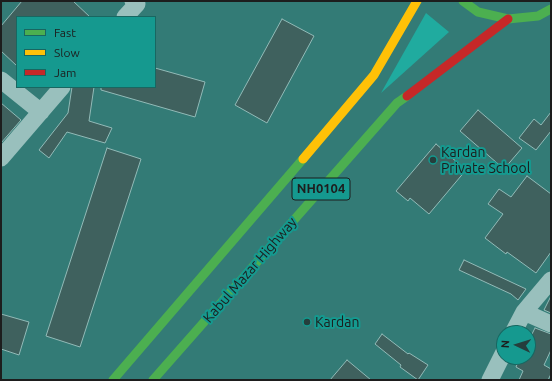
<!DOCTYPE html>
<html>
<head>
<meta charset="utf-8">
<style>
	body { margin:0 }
	#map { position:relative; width:552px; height:381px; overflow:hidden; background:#337b76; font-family:Ubuntu,sans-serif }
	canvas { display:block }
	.frame { position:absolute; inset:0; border:2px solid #1d1d1d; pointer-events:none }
	.legend { position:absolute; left:16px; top:16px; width:140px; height:72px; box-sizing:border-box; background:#15998f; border:1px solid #186761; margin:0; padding:5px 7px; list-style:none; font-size:12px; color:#1d1d1d }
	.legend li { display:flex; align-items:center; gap:8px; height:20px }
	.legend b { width:20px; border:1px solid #186761 }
	.north { position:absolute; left:496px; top:325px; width:40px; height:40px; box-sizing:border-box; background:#15998f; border:1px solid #186761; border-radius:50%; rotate:274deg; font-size:11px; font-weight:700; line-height:16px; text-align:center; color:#1d1d1d }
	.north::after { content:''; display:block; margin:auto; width:14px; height:18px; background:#253e3c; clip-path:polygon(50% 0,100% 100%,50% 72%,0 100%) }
</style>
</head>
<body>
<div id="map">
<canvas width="552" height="381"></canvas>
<div class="frame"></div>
<ul class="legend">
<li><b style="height:5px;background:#4caf50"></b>Fast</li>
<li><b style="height:5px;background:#ffc107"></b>Slow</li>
<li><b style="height:5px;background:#c62828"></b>Jam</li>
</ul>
<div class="north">N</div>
</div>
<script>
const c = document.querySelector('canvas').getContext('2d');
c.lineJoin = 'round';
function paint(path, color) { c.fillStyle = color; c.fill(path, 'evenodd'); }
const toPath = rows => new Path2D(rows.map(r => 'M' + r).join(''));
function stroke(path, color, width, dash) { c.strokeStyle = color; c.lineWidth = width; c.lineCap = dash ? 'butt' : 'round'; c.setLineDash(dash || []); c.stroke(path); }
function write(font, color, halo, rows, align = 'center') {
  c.font = font + ' Ubuntu,sans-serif'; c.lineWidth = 4; c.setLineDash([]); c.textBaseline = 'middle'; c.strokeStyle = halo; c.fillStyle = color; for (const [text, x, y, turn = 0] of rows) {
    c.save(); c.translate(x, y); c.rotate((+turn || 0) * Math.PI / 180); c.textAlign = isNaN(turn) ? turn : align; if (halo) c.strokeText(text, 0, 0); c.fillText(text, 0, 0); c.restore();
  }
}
paint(toPath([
	[426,13,449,32,381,93]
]), '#20ab9f');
const building = toPath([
	[22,1,73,1,90,17,17,17,17,66,1,51,1,26,22,1],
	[282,19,314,36,267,123,235,105,282,19],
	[155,68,205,82,195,117,101,90,101,87,155,87,155,68],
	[72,87,94,87,89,121,112,128,105,143,67,132,49,158,39,150,68,113,72,87],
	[1,103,21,120,1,143,1,103],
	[478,110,522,148,504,169,460,131,478,110],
	[551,112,551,131,536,150,519,138,534,119,541,125,551,112],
	[436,144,466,170,429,214,410,198,408,201,396,191,436,144],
	[107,148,141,159,80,347,46,336,107,148],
	[527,176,551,194,551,252,536,273,507,252,506,254,485,238,503,214,488,204,499,189,511,197,527,176],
	[464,260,526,289,518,300,511,294,459,270,464,260],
	[551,296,551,313,544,310,551,296],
	[1,314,29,322,19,355,1,349,1,314],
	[535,328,551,334,551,350,544,365,551,369,551,374,548,380,519,380,523,371,516,367,520,357,528,357,528,342,535,328],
	[382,334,408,354,409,353,428,365,418,380,400,367,401,365,375,344,382,334],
	[347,360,371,380,330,380,347,360]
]);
paint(building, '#3f615e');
stroke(building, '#92bab7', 1);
stroke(toPath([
	[125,17,137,4,133,1],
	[1,80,41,112],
	[1,158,62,87],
	[524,312,551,324],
	[513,333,524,312,551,280],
	[490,380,504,352]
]), '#99c0bd', 17);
stroke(toPath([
	[463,1,478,12,508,19,538,16,551,9],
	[113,380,303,159],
	[153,380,397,103,407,96]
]), '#4caf50', 9);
stroke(toPath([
	[303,159,374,75,417,1]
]), '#ffc107', 9);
stroke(toPath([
	[407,96,508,19]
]), '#c62828', 9);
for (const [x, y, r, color] of [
	[433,160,4,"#253e3c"],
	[307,322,4,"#253e3c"]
]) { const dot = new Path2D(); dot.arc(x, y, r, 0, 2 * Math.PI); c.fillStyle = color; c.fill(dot); stroke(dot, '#15998f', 1.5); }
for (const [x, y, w] of [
	[321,189,58]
]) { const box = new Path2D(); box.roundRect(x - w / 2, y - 11, w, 22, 3); c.fillStyle = '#15998f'; c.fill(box); stroke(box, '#1d1d1d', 1); }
write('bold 13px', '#1d1d1d', null, [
	["NH0104",321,189]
]);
write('14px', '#1d1d1d', '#15998f', [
	["Kardan",441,152],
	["Private School",441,168],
	["Kardan",315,322]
], 'left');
write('14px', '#1d1d1d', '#15998f', [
	["Kabul Mazar Highway",250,270,-49]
]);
</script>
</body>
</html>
